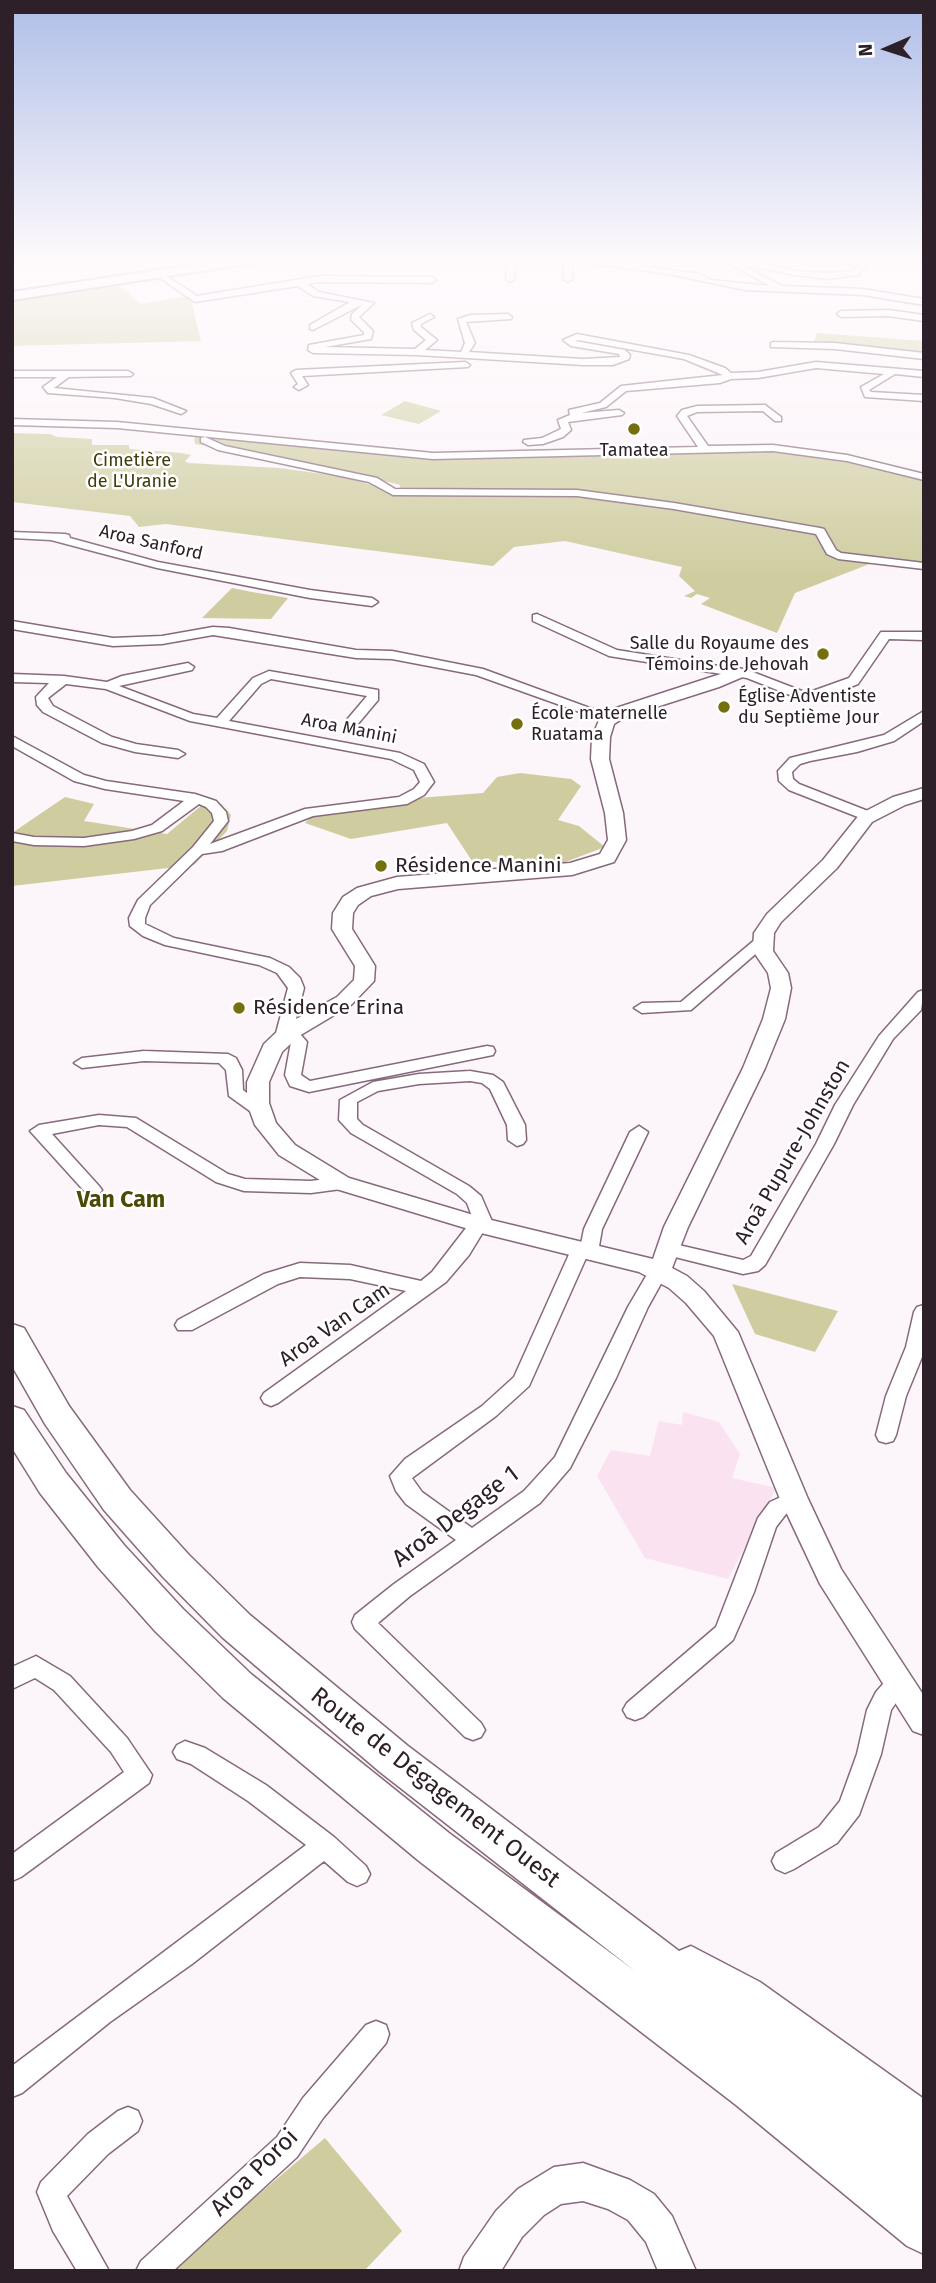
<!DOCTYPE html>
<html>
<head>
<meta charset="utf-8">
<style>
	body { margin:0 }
	#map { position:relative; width:936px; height:2283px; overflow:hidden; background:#fcf5f9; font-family:"Fira Sans",sans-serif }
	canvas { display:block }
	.frame { position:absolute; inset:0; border:14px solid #2d2028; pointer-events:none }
	.north { position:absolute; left:852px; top:14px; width:70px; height:70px; -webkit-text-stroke:5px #fff; paint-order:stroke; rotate:267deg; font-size:19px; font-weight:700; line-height:28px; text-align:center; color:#2d2028 }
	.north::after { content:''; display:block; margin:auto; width:24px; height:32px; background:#2d2028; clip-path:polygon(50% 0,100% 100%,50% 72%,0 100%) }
</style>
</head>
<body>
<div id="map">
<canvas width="936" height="2283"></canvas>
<div class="frame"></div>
<div class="north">N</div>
</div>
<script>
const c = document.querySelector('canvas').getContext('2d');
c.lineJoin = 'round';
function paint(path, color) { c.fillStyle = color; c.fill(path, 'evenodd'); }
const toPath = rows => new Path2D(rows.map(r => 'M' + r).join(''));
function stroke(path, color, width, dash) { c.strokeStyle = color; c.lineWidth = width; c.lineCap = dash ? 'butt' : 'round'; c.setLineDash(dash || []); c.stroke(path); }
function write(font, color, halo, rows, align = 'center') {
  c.font = font + ' "Fira Sans",sans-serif'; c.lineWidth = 5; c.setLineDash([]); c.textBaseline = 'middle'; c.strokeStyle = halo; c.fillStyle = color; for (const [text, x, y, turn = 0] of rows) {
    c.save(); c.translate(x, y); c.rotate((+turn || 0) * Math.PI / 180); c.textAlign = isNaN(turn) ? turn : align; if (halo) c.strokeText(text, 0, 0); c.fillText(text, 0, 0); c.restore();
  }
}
paint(toPath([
	[683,1412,719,1422,740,1454,732,1478,776,1488,728,1579,645,1558,597,1476,611,1450,650,1456,659,1421,682,1425]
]), '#fbe2f1');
paint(toPath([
	[113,281,141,304,185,296,191,300,201,341,12,346,12,297],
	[817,333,924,341,924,354,814,342],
	[405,401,441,411,419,424,381,415],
	[12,433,50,434,57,437,92,439,92,445,129,445,129,449,181,453,191,455,185,461,188,463,279,468,338,476,399,492,400,485,335,468,195,444,194,433,422,455,769,446,810,449,847,455,924,475,924,568,859,561,872,563,795,593,777,633,701,604,710,598,697,594,691,598,684,596,695,591,679,576,682,567,565,541,514,547,493,566,166,524,139,527,130,516,12,502],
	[232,588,252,592,288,598,271,619,202,618],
	[520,773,571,779,581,786,558,820,579,826,605,847,560,864,472,861,447,823,351,839,305,823,314,813,417,798,483,793,497,777],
	[65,797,94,804,84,821,167,834,202,805,221,804,231,815,227,831,194,865,12,886,12,833],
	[732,1284,838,1311,815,1352,755,1334],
	[325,2138,402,2231,364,2271,168,2271]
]), '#cfcda0');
const minor = toPath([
	[508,258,516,258,514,279,510,282,506,279,508,258],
	[563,258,585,258,640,265,655,258,703,258,689,263,662,261,650,267,699,274,711,280,770,286,729,264,744,259,795,271,828,273,853,271,857,266,829,258,843,258,867,265,858,275,828,279,795,275,740,264,782,286,863,289,924,299,924,305,863,295,745,290,669,274,573,261,572,279,568,282,564,279,563,258],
	[160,272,197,296,320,276,432,277,436,280,432,283,320,282,307,284,319,292,374,303,359,317,373,331,371,339,325,347,415,349,426,340,414,330,412,323,430,314,434,317,421,324,421,327,437,340,425,350,461,352,465,343,458,319,470,315,508,314,512,317,511,319,466,322,475,343,469,352,583,359,620,357,619,354,571,346,563,340,577,334,689,355,725,368,731,373,758,372,816,362,924,371,924,377,895,374,869,390,871,392,924,395,924,401,865,397,861,387,884,374,816,368,758,378,731,379,720,383,626,391,606,407,581,413,619,410,624,413,622,415,568,422,571,430,563,437,543,444,528,445,523,442,524,440,542,438,561,429,558,420,570,415,569,410,600,403,621,386,723,375,684,359,578,340,575,341,625,350,630,355,629,359,613,365,583,365,417,355,313,353,308,350,309,345,364,335,364,332,351,320,352,314,363,304,313,330,310,329,310,325,350,302,313,296,298,286,195,302,157,276,160,272],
	[888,310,924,315,924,321,888,316,841,317,837,314,841,311,888,310],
	[774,342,835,343,924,353,924,359,835,349,771,347,771,343,774,342],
	[465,362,470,365,468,367,302,376,308,385,299,390,294,387,298,384,291,373,296,370,465,362],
	[12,371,128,371,133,374,131,376,69,377,54,388,153,398,186,411,181,414,151,404,115,398,48,393,43,387,57,377,12,377,12,371],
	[765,405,781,417,781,421,775,421,763,411,697,412,687,416,708,446,773,445,847,455,924,474,924,480,847,461,773,451,433,459,117,428,12,425,12,419,117,422,433,453,698,447,677,416,682,410,697,406,765,405],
	[205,437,225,446,377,478,395,489,577,490,674,503,820,528,824,529,836,550,841,553,924,563,924,569,838,559,827,554,816,534,674,509,577,496,393,495,369,482,218,450,201,442,201,438,205,437],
	[12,532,65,534,69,535,70,538,158,562,310,590,372,598,378,602,372,606,310,598,157,568,51,540,12,538,12,532],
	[537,614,617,650,750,671,807,693,849,678,881,632,924,632,924,640,889,639,858,684,818,700,805,701,747,678,609,656,533,621,533,615,537,614],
	[12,621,113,638,162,636,213,627,229,628,356,650,392,651,483,669,617,718,610,722,605,721,476,675,392,659,356,658,213,635,162,644,113,646,12,629,12,621],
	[188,663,194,667,192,670,119,686,193,714,217,718,253,678,269,671,378,690,378,700,357,725,352,726,345,722,367,696,271,679,261,684,229,721,400,753,424,764,434,782,424,795,407,804,313,816,222,851,202,854,150,905,145,918,145,924,174,938,270,958,289,967,300,978,304,988,294,1027,307,1042,301,1075,310,1081,487,1046,493,1047,495,1051,493,1055,309,1092,290,1086,285,1075,291,1042,277,1040,275,1037,288,988,277,973,259,965,165,945,143,936,130,926,129,918,138,900,193,847,214,821,212,813,206,807,199,804,162,831,134,839,84,846,34,845,12,841,12,833,34,837,84,838,132,831,152,825,184,801,105,789,74,781,12,746,12,736,84,775,106,781,195,794,216,801,226,812,228,821,210,844,305,809,399,797,414,789,420,782,414,770,391,759,190,721,106,689,66,684,48,698,53,706,112,737,136,744,178,750,185,754,178,758,135,752,102,743,43,712,37,705,36,697,49,683,12,682,12,674,64,676,107,682,122,676,188,663],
	[924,711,924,721,894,741,857,752,810,761,800,764,792,772,793,779,799,784,873,813,873,819,863,819,789,790,779,781,778,771,790,758,884,735,924,711],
	[762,936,770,941,767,944,691,1010,642,1013,634,1008,642,1003,681,1002,757,938,762,936],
	[924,990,921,1010,893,1039,853,1105,834,1144,765,1265,758,1271,743,1274,663,1254,661,1249,663,1244,670,1243,743,1260,751,1256,816,1144,835,1105,879,1036,918,992,924,990],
	[144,1051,228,1054,236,1058,242,1070,243,1090,269,1110,266,1114,254,1114,229,1096,226,1070,219,1063,144,1061,82,1068,74,1063,82,1058,144,1051],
	[470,1071,493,1075,503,1082,525,1125,526,1140,523,1144,517,1146,508,1140,507,1125,490,1089,482,1083,470,1081,419,1084,378,1091,357,1102,357,1119,363,1125,469,1186,481,1196,494,1226,492,1230,483,1232,469,1255,446,1282,278,1403,271,1406,264,1403,261,1398,264,1393,406,1291,350,1279,300,1277,278,1284,192,1330,178,1330,175,1325,178,1320,264,1274,300,1263,350,1265,421,1281,432,1272,473,1219,467,1203,457,1194,351,1133,339,1120,340,1100,373,1082,419,1074,470,1071],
	[99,1115,136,1118,228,1174,245,1179,311,1181,341,1177,350,1183,341,1189,311,1193,244,1191,216,1182,127,1127,99,1125,52,1134,99,1186,102,1190,99,1194,93,1196,87,1194,30,1131,39,1125,99,1115],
	[639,1126,648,1132,602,1229,598,1252,596,1257,586,1258,529,1386,496,1416,412,1478,422,1492,472,1528,524,1491,555,1457,628,1307,652,1266,666,1266,668,1271,648,1307,616,1378,570,1468,540,1503,410,1596,378,1623,481,1723,485,1730,481,1737,473,1740,465,1737,355,1629,352,1622,355,1615,394,1584,456,1540,406,1504,396,1491,390,1476,405,1459,482,1406,514,1377,571,1250,573,1245,581,1244,584,1229,630,1132,639,1126],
	[924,1305,924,1352,906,1396,896,1435,893,1441,886,1443,879,1441,876,1435,886,1396,906,1347,914,1312,917,1307,924,1305],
	[794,1491,802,1493,805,1499,802,1505,786,1514,776,1527,754,1592,733,1640,643,1717,635,1720,627,1717,623,1710,627,1703,716,1627,758,1518,770,1502,794,1491],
	[36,1656,70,1676,127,1738,152,1775,149,1783,21,1877,12,1881,12,1854,124,1772,111,1752,54,1690,35,1678,12,1689,12,1667,36,1656],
	[897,1674,905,1677,909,1684,891,1710,881,1754,859,1815,837,1843,794,1869,785,1873,776,1869,772,1861,776,1853,819,1827,840,1801,857,1754,867,1710,876,1692,889,1677,897,1674],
	[185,1741,205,1748,266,1785,334,1837,366,1866,370,1874,366,1882,357,1886,348,1882,324,1861,192,1964,110,2022,22,2093,12,2097,12,2066,306,1845,248,1801,191,1764,177,1759,173,1752,177,1745,185,1741],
	[376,2021,386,2025,389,2034,386,2043,323,2118,297,2157,173,2271,136,2271,141,2261,277,2137,303,2098,366,2025,376,2021],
	[128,2107,138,2111,142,2121,138,2131,108,2154,67,2196,109,2271,77,2271,53,2231,37,2192,41,2182,88,2134,118,2111,128,2107]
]);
const tertiary = toPath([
	[739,668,745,670,747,673,745,676,719,687,625,717,614,724,610,737,609,759,623,813,626,840,614,862,572,875,398,889,371,896,358,905,353,913,352,929,375,966,374,981,351,1005,299,1036,282,1052,269,1082,269,1103,276,1123,295,1145,349,1178,487,1219,653,1259,664,1227,743,1068,763,1019,771,988,768,973,753,951,754,933,767,914,823,860,860,814,893,797,924,788,924,799,905,805,872,822,837,868,781,922,774,933,773,951,788,973,791,988,785,1019,765,1068,688,1227,672,1268,687,1276,704,1291,738,1332,808,1499,841,1569,924,1696,924,1735,913,1731,820,1584,780,1499,714,1336,686,1303,669,1288,639,1272,485,1234,333,1188,279,1155,255,1125,247,1103,247,1082,264,1044,283,1026,337,997,354,980,355,966,332,929,333,913,343,897,357,888,397,877,570,863,600,854,608,840,605,813,591,759,592,737,600,718,613,709,739,668],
	[583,2163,630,2180,654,2194,672,2216,696,2271,658,2271,646,2242,628,2220,608,2209,583,2201,561,2204,544,2215,522,2237,501,2271,459,2271,464,2257,496,2211,518,2189,554,2167,583,2163]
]);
const secondary = toPath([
	[237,258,267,258,261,262,12,300,12,292,237,258]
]);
const trunk = toPath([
	[12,1324,24,1328,69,1406,130,1490,189,1555,250,1615,408,1746,679,1951,691,1946,760,1982,924,2099,924,2254,907,2246,736,2105,419,1861,223,1698,155,1631,98,1567,40,1493,12,1448,12,1406,24,1410,66,1473,124,1545,183,1609,251,1674,449,1833,635,1971,380,1772,222,1637,163,1577,104,1510,45,1424,12,1366,12,1324]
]);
stroke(minor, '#87697c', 3);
stroke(tertiary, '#87697c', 3);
stroke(secondary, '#87697c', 4);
stroke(trunk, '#87697c', 3);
paint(minor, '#fff');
paint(tertiary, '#fff');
paint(secondary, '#fff');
paint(trunk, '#fff');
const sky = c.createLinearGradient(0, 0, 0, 578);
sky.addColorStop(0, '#afbee8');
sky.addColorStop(0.45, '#fefafc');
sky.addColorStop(1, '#fefafc00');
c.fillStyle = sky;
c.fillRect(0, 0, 936, 578);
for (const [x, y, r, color] of [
	[634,429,7,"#756f0e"],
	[823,654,7,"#756f0e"],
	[724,707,7,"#756f0e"],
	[517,724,7,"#756f0e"],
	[381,866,7,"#756f0e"],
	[239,1008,7,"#756f0e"]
]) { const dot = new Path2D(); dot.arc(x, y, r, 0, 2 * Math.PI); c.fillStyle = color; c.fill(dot); stroke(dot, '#fff', 2.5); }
write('18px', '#2d2028', '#fff', [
	["Tamatea",634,451,"center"],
	["Salle du Royaume des",809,644,"right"],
	["Témoins de Jehovah",809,665,"right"],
	["Église Adventiste",738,697],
	["du Septième Jour",738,718],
	["École maternelle",531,714],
	["Ruatama",531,735]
], 'left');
write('18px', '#3f3c0a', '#fff', [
	["Cimetière",132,461],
	["de L'Uranie",132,482]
]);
write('18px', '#2d2028', '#fff', [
	["Aroa Sanford",151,543,13],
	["Aroa Manini",349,729,11]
]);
write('21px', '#2d2028', '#fff', [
	["Résidence Manini",395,866],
	["Résidence Erina",253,1008]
], 'left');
write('21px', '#2d2028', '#fff', [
	["Aroā Pupure-Johnston",793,1152,-60],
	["Aroa Van Cam",335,1325,-35]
]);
write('bold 23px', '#4d4907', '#fff', [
	["Van Cam",121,1201]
]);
write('24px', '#2d2028', '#fff', [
	["Aroā Degage 1",456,1517,-37],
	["Route de Dégagement Ouest",435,1788,38],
	["Aroa Poroi",255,2173,-45]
]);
</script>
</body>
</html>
